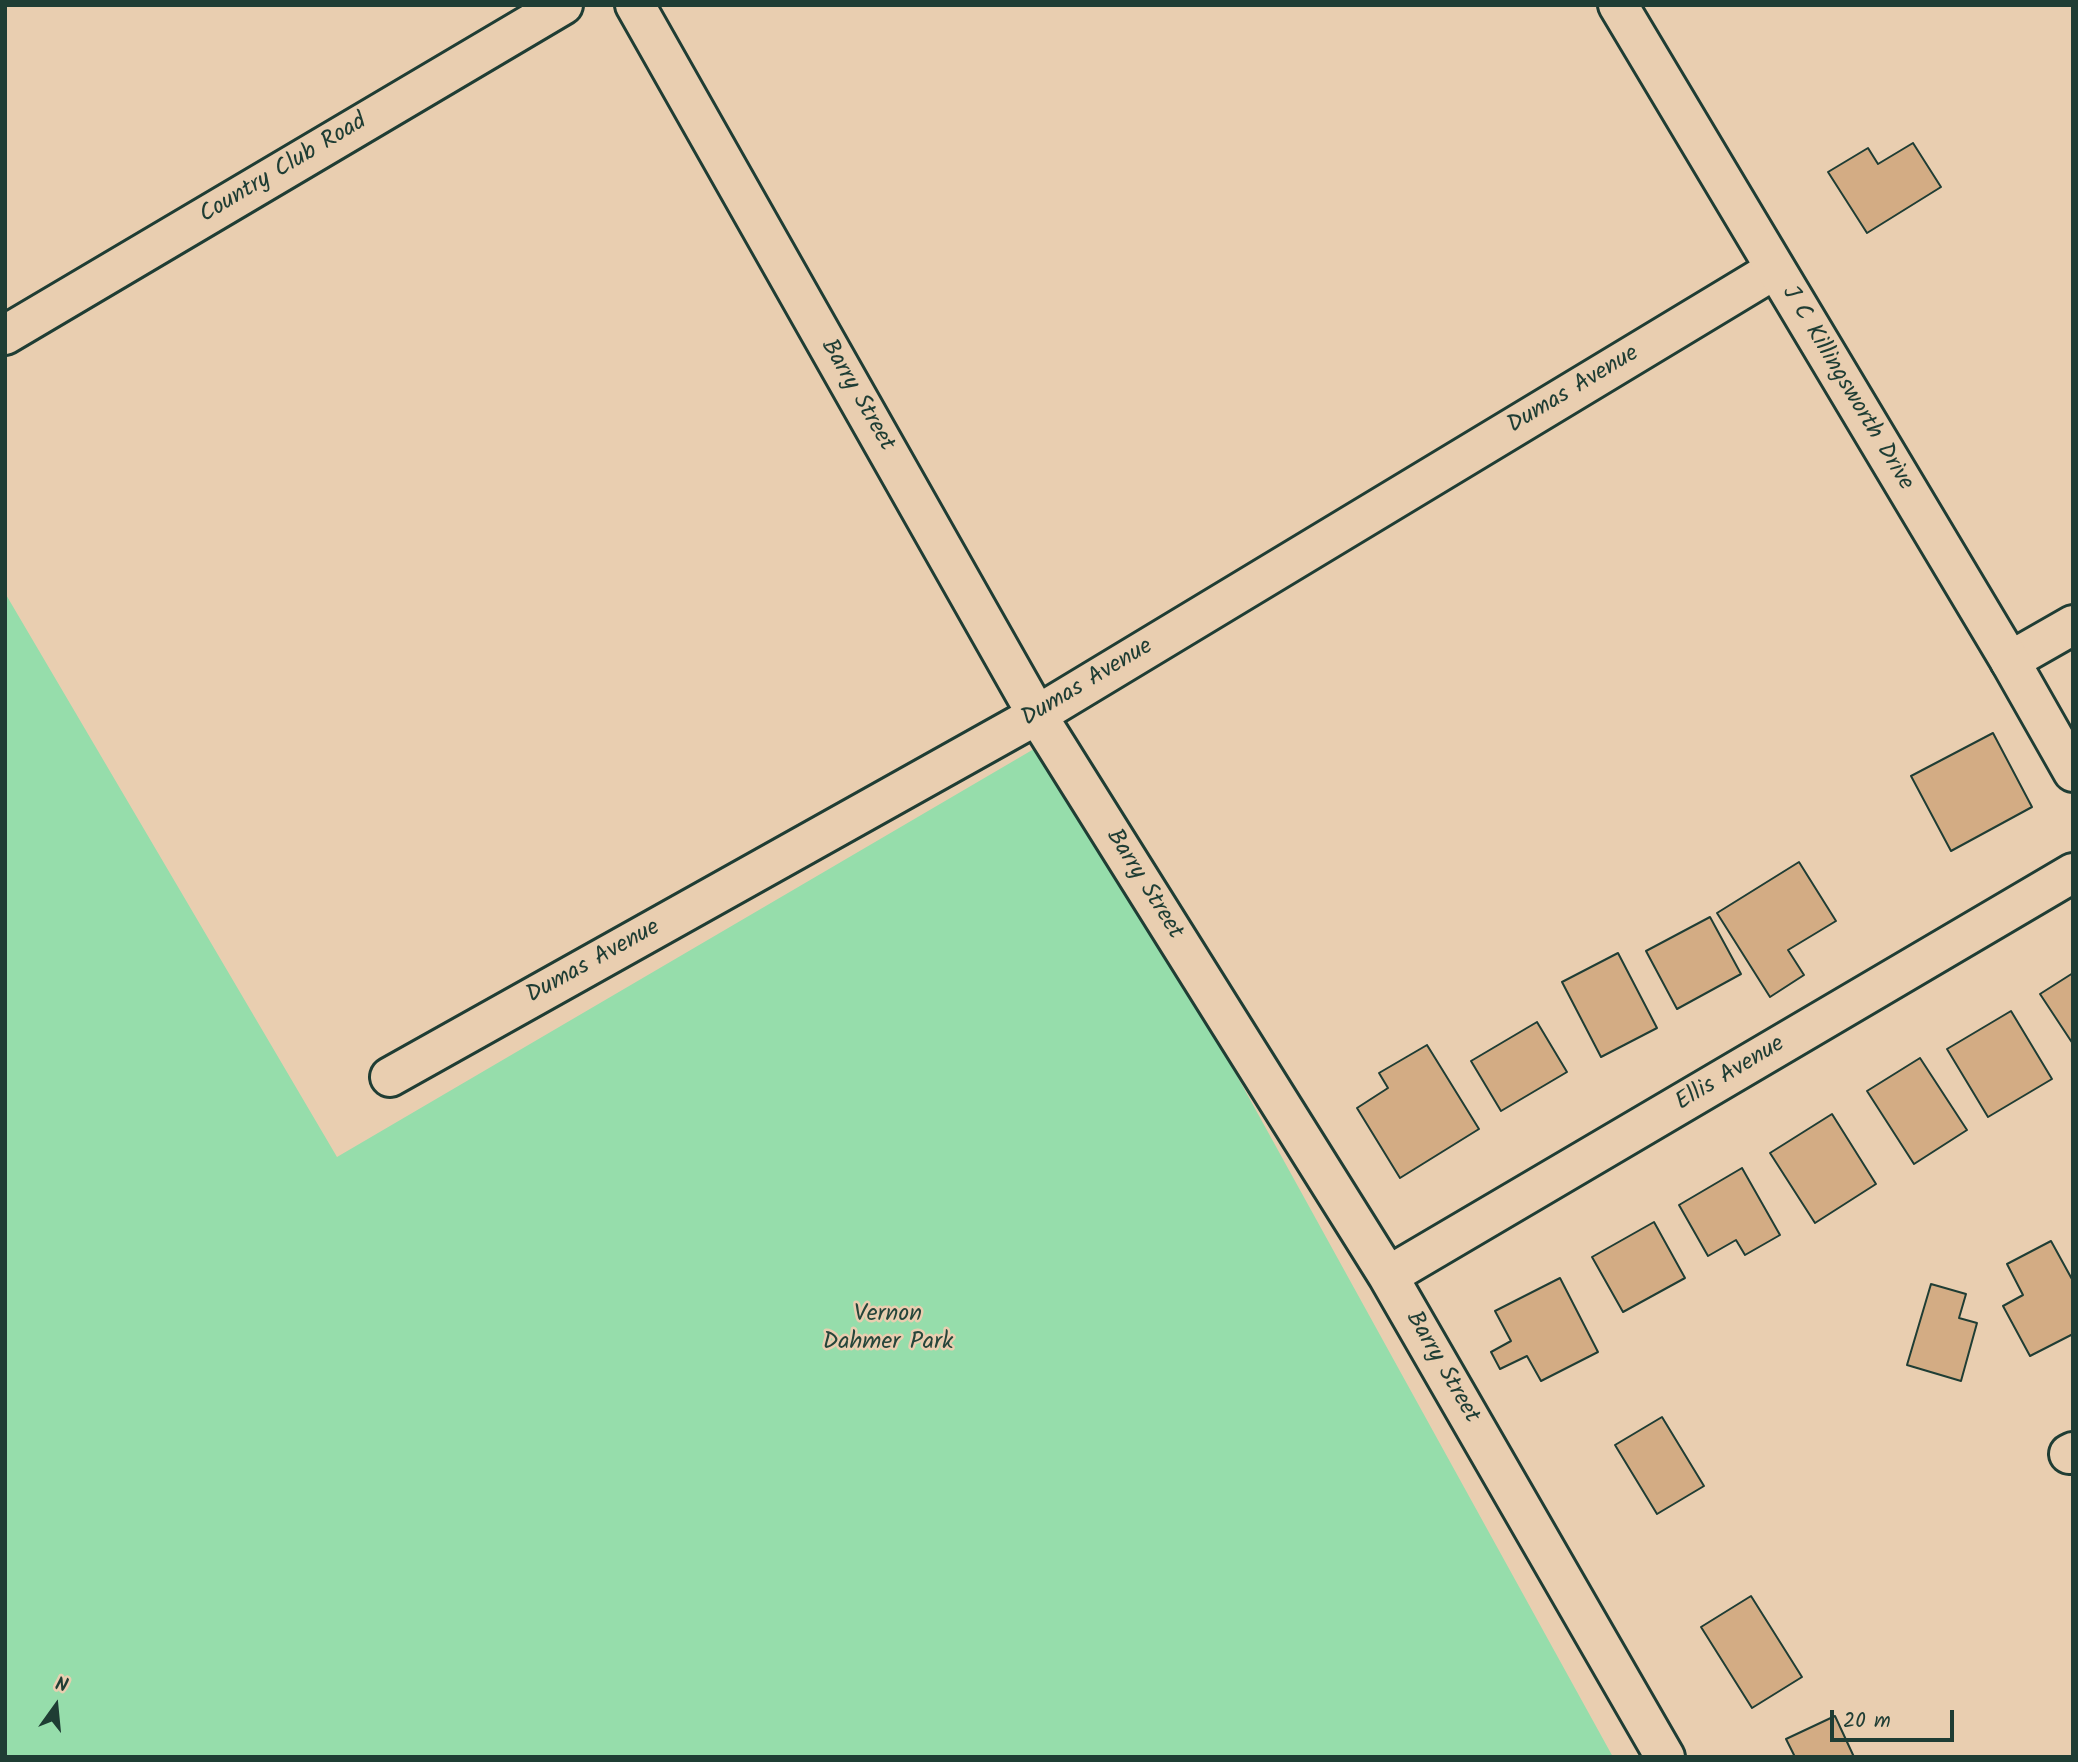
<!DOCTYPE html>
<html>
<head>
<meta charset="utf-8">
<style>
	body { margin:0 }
	#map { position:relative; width:2078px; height:1762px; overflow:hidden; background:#e9ceb0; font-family:Kalam,sans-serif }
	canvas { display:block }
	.frame { position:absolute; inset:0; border:7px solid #1f3d34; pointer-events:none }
	.north { position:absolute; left:21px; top:1671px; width:70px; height:70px; -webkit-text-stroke:5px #e9ceb0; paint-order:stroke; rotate:15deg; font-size:19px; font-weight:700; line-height:28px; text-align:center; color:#1f3d34 }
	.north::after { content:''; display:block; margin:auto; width:24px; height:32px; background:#1f3d34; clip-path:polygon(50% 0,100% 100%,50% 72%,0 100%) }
	.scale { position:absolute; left:1830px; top:1710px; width:124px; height:32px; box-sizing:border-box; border:4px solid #1f3d34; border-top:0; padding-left:9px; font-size:21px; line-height:24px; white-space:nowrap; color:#1f3d34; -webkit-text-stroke:5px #e9ceb0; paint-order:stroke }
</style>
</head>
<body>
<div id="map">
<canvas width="2078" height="1762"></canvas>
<div class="frame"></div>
<div class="north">N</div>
<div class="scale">20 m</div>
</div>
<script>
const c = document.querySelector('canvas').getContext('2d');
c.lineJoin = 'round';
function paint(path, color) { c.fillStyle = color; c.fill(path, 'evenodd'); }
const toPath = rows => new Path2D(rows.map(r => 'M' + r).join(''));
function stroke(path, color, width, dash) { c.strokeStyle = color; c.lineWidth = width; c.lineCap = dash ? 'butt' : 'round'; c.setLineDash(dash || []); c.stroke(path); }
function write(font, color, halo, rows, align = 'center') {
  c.font = font + ' Kalam,sans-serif'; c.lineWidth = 5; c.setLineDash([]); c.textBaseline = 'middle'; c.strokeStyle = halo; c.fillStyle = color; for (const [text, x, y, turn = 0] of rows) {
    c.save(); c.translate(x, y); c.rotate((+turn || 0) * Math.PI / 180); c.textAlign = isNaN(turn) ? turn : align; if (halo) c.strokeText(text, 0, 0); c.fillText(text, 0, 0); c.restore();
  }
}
paint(toPath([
	[5,593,337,1157,1051,739,1613,1757,5,1757]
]), '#96ddab');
const building = toPath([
	[1913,143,1941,187,1867,233,1828,172,1868,148,1878,164,1913,143],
	[1993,733,2032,807,1951,851,1911,776,1993,733],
	[1799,862,1836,921,1788,950,1804,975,1770,997,1717,913,1799,862],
	[1710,917,1741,974,1677,1009,1646,951,1710,917],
	[1618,953,1657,1028,1601,1057,1562,982,1618,953],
	[2073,973,2073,1044,2040,994,2073,973],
	[2011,1011,2052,1079,1988,1117,1947,1049,2011,1011],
	[1537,1022,1567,1072,1501,1111,1471,1061,1537,1022],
	[1427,1045,1479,1129,1400,1178,1357,1108,1388,1088,1379,1073,1427,1045],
	[1920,1058,1967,1130,1914,1164,1867,1091,1920,1058],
	[1832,1114,1876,1184,1815,1223,1770,1153,1832,1114],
	[1742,1168,1780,1235,1745,1255,1736,1240,1708,1256,1679,1205,1742,1168],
	[1654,1222,1685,1278,1623,1312,1592,1257,1654,1222],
	[2051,1241,2073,1281,2073,1334,2030,1356,2003,1306,2023,1295,2007,1264,2051,1241],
	[1560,1278,1598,1352,1541,1381,1527,1356,1500,1369,1491,1352,1511,1341,1495,1311,1560,1278],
	[1931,1284,1966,1294,1959,1318,1977,1323,1961,1381,1907,1365,1931,1284],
	[1662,1417,1704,1486,1657,1514,1615,1445,1662,1417],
	[1751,1596,1802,1677,1752,1708,1701,1627,1751,1596],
	[1835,1716,1854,1757,1795,1757,1786,1739,1835,1716]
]);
paint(building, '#d3ac84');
stroke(building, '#1f3d34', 2);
const street = toPath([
	[635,5,1037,715,1388,1276,1665,1757],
	[2010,661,2073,625],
	[390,1077,1037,715,1774,270],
	[1388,1276,2073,873],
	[2069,1454,2073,1452]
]);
const secondary = toPath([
	[1618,5,2010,661,2073,772],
	[5,335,563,5]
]);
stroke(street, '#1f3d34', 44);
stroke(secondary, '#1f3d34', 44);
stroke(street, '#e9ceb0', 38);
stroke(secondary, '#e9ceb0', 38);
write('24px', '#1f3d34', '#e9ceb0', [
	["Country Club Road",284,170,-31],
	["J C Killingsworth Drive",1846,389,59],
	["Dumas Avenue",1574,391,-31],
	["Barry Street",856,396,60],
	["Dumas Avenue",1088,684,-31],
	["Barry Street",1143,885,58],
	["Dumas Avenue",594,963,-29],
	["Ellis Avenue",1731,1075,-31],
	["Barry Street",1441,1368,60]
]);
write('24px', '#25453a', '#e9ceb0', [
	["Vernon",888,1316],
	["Dahmer Park",888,1344]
]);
</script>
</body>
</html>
